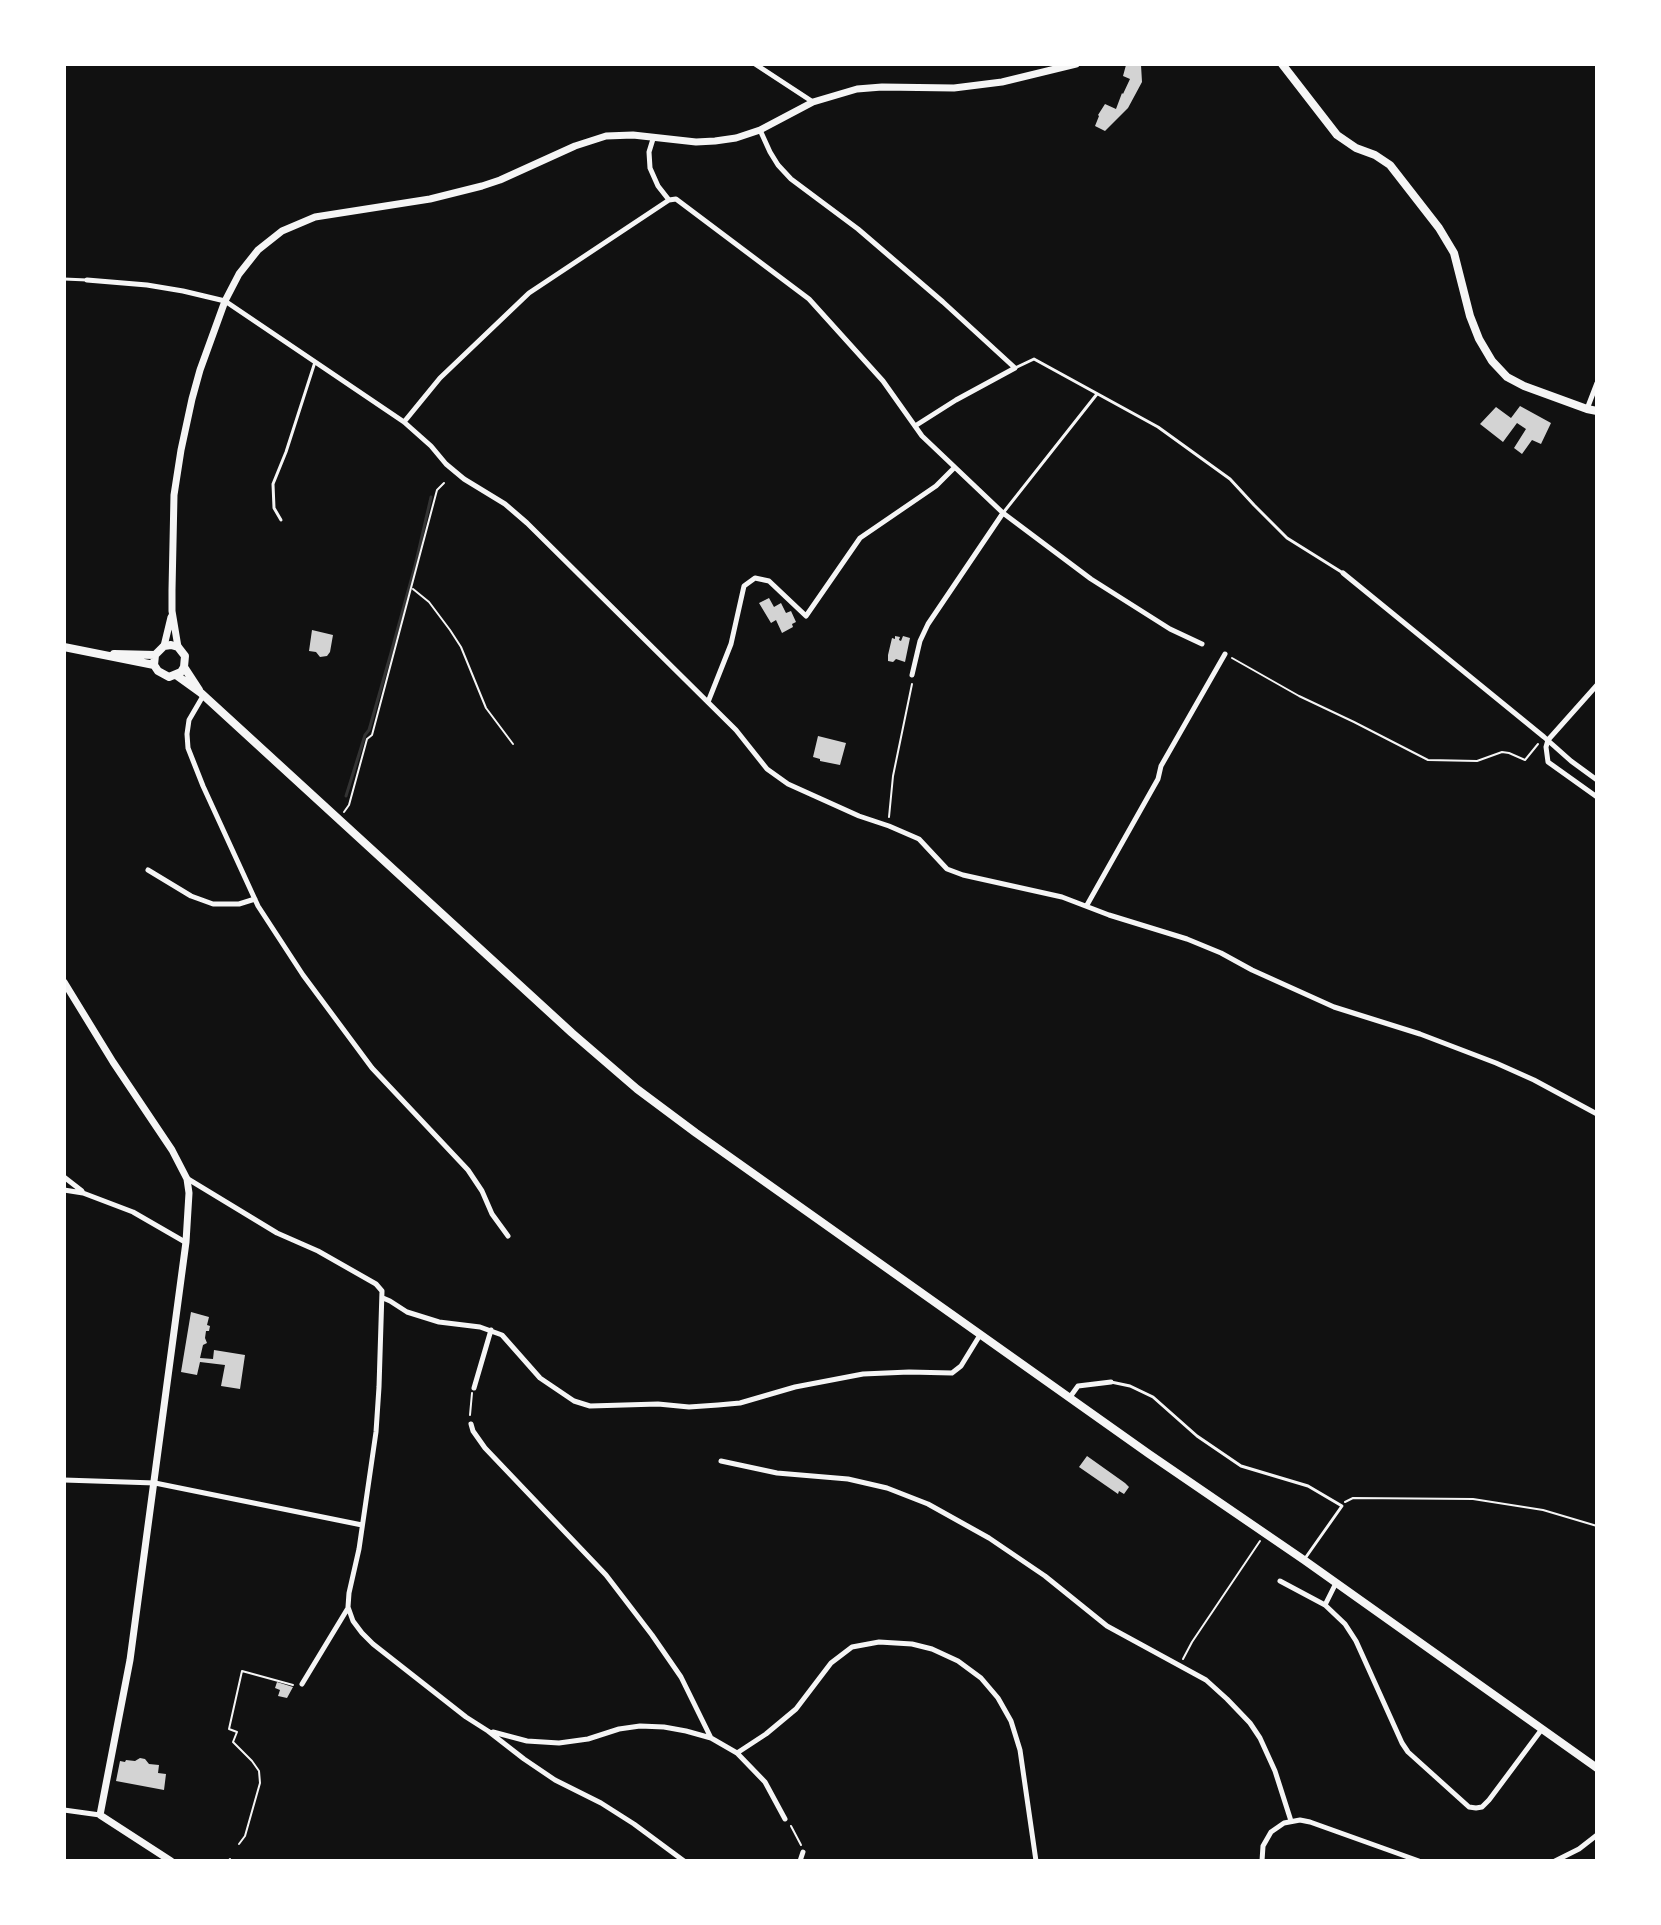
<!DOCTYPE html>
<html>
<head>
<meta charset="utf-8">
<style>
	body { margin:0 }
	#map { position:relative; width:1661px; height:1925px; overflow:hidden; background:#111; font-family:"Golos Text",sans-serif }
	canvas { display:block }
	.frame { position:absolute; inset:0; border:66px solid #fff; pointer-events:none }
</style>
</head>
<body>
<div id="map">
<canvas width="1661" height="1925"></canvas>
<div class="frame"></div>
</div>
<script>
const c = document.querySelector('canvas').getContext('2d');
c.lineJoin = 'round';
const toPath = rows => new Path2D(rows.map(r => 'M' + r).join(''));
function stroke(path, color, width, dash) { c.strokeStyle = color; c.lineWidth = width; c.lineCap = dash ? 'butt' : 'round'; c.setLineDash(dash || []); c.stroke(path); }
function paint(path, color) { c.fillStyle = color; c.fill(path, 'evenodd'); }
stroke(toPath([
	[346,796,365,735,369,730,391,653,415,566,431,497]
]), '#333', 3);
paint(toPath([
	[1126,65,1141,65,1142,82,1128,108,1105,131,1095,126,1099,116,1098,115,1105,104,1116,109,1122,93,1123,94,1130,79,1123,76],
	[1520,406,1551,423,1541,444,1532,440,1522,454,1514,448,1526,429,1517,423,1503,442,1480,424,1496,407,1511,418],
	[769,598,774,607,781,603,786,613,791,611,796,622,792,624,793,627,782,633,776,620,771,623,759,603],
	[312,630,333,635,330,652,327,656,320,657,316,652,309,651],
	[895,636,900,637,899,640,901,641,903,636,910,638,905,662,896,659,893,662,888,661,888,655,892,638,895,639],
	[818,736,846,743,840,765,820,761,820,759,813,757],
	[191,1312,209,1317,207,1325,210,1326,209,1331,206,1331,205,1338,207,1343,203,1345,200,1358,213,1359,214,1350,245,1355,240,1389,221,1386,225,1365,200,1362,197,1375,181,1372],
	[1087,1456,1125,1483,1129,1487,1124,1494,1119,1491,1118,1494,1079,1467],
	[277,1682,293,1687,287,1698,278,1696,280,1690,275,1688],
	[140,1758,145,1759,149,1764,159,1765,158,1773,166,1774,164,1790,116,1781,120,1761,125,1762,126,1760,135,1761]
]), '#d3d3d3');
stroke(toPath([
	[413,589,429,602,450,630,461,647,486,708,513,744],
	[1232,658,1299,696,1354,722,1428,760,1477,761,1502,752,1509,753,1525,760,1538,744],
	[344,812,349,805,367,739,372,735,437,490,444,483],
	[889,817,893,776,912,684],
	[470,1415,472,1393],
	[1345,1502,1353,1498,1473,1499,1543,1510,1597,1526],
	[1183,1659,1192,1642,1260,1541],
	[791,1826,801,1845],
	[239,1844,245,1836,260,1783,259,1771,252,1761,233,1742,237,1732,229,1729,242,1671,293,1685],
	[228,1861,230,1859]
]), '#f5f5f5', 2);
stroke(toPath([
	[64,279,87,280],
	[1015,368,1034,359,1158,427,1230,479,1254,505,1287,538,1343,573],
	[1003,513,1097,394],
	[281,520,274,508,273,484,286,452,315,362],
	[1111,1382,1130,1386,1153,1397,1197,1436,1241,1466,1308,1486,1342,1506,1306,1557]
]), '#f5f5f5', 3);
stroke(toPath([
	[755,64,813,102],
	[760,130,770,152,778,165,791,179,858,229,943,302,1015,368,956,400,915,426],
	[653,139,649,152,650,168,658,186,669,200,676,199,809,299,883,381,922,436,1003,513,1091,579,1170,629,1202,644],
	[87,280,147,285,183,291,225,301,404,422,431,446,446,464,464,479,505,504,527,523,736,730,767,769,788,784,859,816,889,826,919,839,947,869,963,875,1062,897,1109,915,1187,939,1221,953,1252,970,1334,1007,1420,1034,1496,1063,1534,1080,1597,1114],
	[1587,409,1597,383],
	[404,422,440,378,529,293,669,200],
	[1343,573,1544,737,1571,761,1597,780],
	[912,675,920,641,928,624,1003,513],
	[203,696,189,720,187,734,188,748,203,786,258,906,303,975,372,1068,468,1170,482,1191,492,1214,508,1236],
	[708,702,731,644,744,586,755,578,769,581,806,616,860,538,936,486,954,468],
	[1548,740,1546,747,1548,762,1597,797],
	[1548,740,1597,685],
	[148,870,191,896,213,904,239,904,255,899],
	[1087,905,1158,779,1161,766,1225,654],
	[64,1177,82,1191],
	[188,1179,277,1233,318,1251,376,1284,382,1291,379,1387,376,1432,359,1549,349,1593,348,1607,353,1621,362,1633,373,1644,466,1717,488,1731,524,1759,555,1780,601,1803,634,1824,684,1861],
	[64,1190,83,1193,133,1212,185,1242],
	[383,1298,390,1301,407,1312,439,1322,480,1327,502,1335,540,1378,574,1401,590,1406,658,1404,689,1407,718,1405,740,1403,795,1387,863,1374,909,1372,952,1373,961,1366,980,1335],
	[474,1388,491,1330],
	[1070,1397,1078,1386,1111,1382],
	[471,1424,473,1431,485,1448,606,1575,652,1635,681,1677,711,1738],
	[721,1461,777,1473,848,1479,887,1488,928,1504,989,1538,1045,1576,1107,1626,1206,1680,1227,1699,1250,1723,1260,1738,1275,1771,1291,1821],
	[64,1480,155,1483,362,1525],
	[1280,1581,1325,1605],
	[1336,1583,1325,1605,1345,1624,1356,1641,1402,1743,1408,1752,1469,1807,1476,1808,1482,1807,1489,1800,1542,1729],
	[302,1684,348,1608],
	[493,1732,527,1741,559,1743,588,1739,619,1729,640,1726,664,1727,686,1731,711,1738,737,1753,765,1782,785,1819],
	[737,1753,766,1734,796,1709,831,1663,852,1647,879,1642,912,1644,932,1649,958,1661,981,1678,998,1698,1011,1721,1020,1750,1036,1861],
	[64,1810,100,1815],
	[800,1861,803,1852],
	[1262,1861,1263,1846,1271,1832,1284,1823,1300,1820,1310,1822,1419,1861],
	[1555,1861,1579,1849,1597,1835]
]), '#f5f5f5', 5);
stroke(toPath([
	[164,646,171,617],
	[178,647,172,611,172,590,174,495,181,450,192,399,200,370,225,301,239,274,258,250,282,231,315,217,430,199,482,186,500,180,575,146,606,136,633,135,696,142,715,141,736,138,760,130,813,102,857,89,882,87,954,88,1002,82,1076,64],
	[64,982,113,1062,172,1150,187,1179,189,1193,186,1242,130,1660,100,1815,171,1861]
]), '#f5f5f5', 7);
stroke(toPath([
	[1282,64,1337,135,1356,148,1375,155,1390,165,1439,228,1454,253,1470,316,1479,339,1492,361,1507,377,1524,386,1587,409,1597,411],
	[64,647,154,665,158,671,169,677,181,672,184,667,185,656,178,647,171,645,164,646,155,655,154,665],
	[114,654,155,655],
	[184,667,199,690],
	[176,675,201,693,572,1033,637,1089,696,1133,1149,1454,1304,1560,1597,1768]
]), '#f5f5f5', 8);
</script>
</body>
</html>
